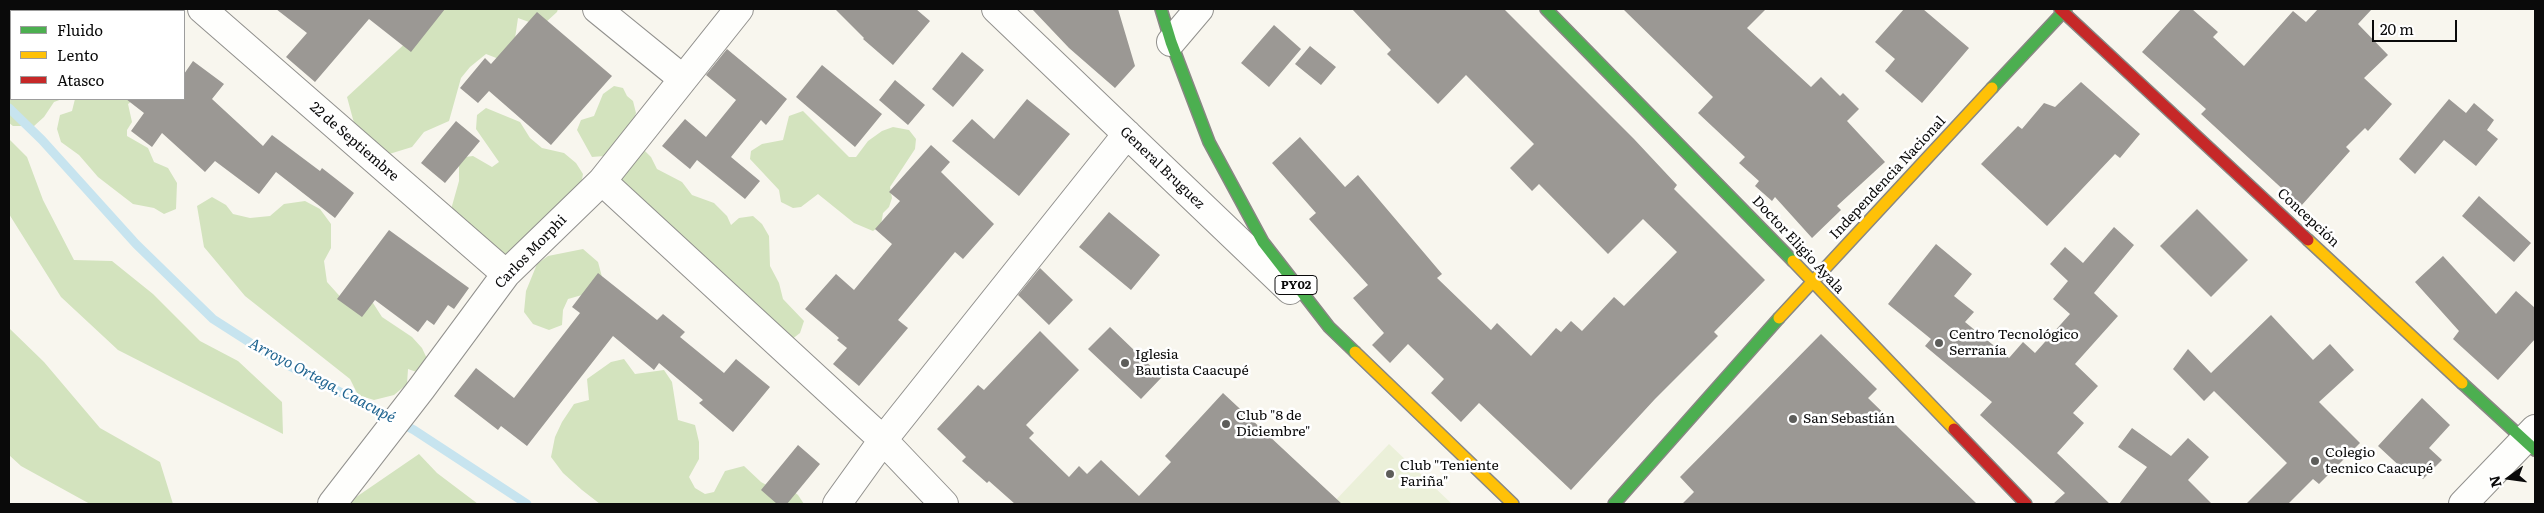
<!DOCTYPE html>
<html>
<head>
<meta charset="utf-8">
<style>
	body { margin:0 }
	#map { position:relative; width:2544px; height:513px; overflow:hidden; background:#f8f6ee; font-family:Literata,serif }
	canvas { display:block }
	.frame { position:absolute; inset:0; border:10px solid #0a0a0a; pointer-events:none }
	.legend { position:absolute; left:10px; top:10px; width:175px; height:90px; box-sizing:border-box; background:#fff; border:1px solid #9d9d9d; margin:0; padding:6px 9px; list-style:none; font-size:15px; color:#0a0a0a }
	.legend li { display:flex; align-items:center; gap:10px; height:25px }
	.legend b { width:25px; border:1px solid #9d9d9d }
	.north { position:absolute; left:2484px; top:453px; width:50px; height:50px; -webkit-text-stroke:4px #fff; paint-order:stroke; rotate:256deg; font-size:14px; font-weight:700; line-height:20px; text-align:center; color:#0a0a0a }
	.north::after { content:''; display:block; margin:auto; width:18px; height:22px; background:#0a0a0a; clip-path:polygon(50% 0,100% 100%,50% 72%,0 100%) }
	.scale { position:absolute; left:2372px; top:20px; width:85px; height:22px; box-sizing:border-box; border:2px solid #0a0a0a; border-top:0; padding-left:6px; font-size:15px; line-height:18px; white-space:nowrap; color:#0a0a0a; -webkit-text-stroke:4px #fff; paint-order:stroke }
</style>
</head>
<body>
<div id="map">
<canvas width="2544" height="513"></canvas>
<div class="frame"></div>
<ul class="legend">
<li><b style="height:6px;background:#4caf50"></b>Fluido</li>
<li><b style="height:6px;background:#ffc107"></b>Lento</li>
<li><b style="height:6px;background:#c62828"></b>Atasco</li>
</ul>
<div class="north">N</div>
<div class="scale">20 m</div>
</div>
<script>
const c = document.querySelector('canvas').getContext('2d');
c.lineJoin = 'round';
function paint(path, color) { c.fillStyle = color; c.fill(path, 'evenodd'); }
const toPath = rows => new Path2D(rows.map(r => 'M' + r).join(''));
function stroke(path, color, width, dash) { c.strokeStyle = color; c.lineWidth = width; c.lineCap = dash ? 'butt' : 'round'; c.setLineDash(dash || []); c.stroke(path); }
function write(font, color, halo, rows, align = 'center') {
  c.font = font + ' Literata,serif'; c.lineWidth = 5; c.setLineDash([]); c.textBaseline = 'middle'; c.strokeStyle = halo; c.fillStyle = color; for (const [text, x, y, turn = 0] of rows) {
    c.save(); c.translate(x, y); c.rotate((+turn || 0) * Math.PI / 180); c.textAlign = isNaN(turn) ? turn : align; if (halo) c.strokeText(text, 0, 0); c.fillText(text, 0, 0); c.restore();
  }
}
paint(toPath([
	[9,9,42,9,40,11,11,11,11,99,62,99,54,102,44,117,34,126,13,126,9,123],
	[423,9,558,9,557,12,545,23,529,22,518,18,513,52,504,61,486,54,470,67,461,78,449,121,424,132,412,147,386,155,354,123,347,97,410,39],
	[614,86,623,88,627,96,633,101,636,113,632,123,611,149,604,156,592,157,577,130,581,120,594,116,603,94],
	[75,99,135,99,128,104,132,122,127,130,127,136,148,148,154,162,168,168,177,183,176,209,164,214,154,208,133,204,98,177,79,155,61,142,57,129,60,115,72,111],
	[486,108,520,122,530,138,542,148,564,153,576,163,583,174,580,190,559,213,546,215,526,241,512,253,497,257,450,213,459,181,459,164,465,157,473,156,492,167,499,162,476,129,477,115],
	[803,111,849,157,856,157,868,141,882,131,893,127,909,130,916,139,915,149,890,187,892,198,889,207,883,213,881,225,873,231,854,223,818,194,801,207,793,208,781,202,779,190,750,159,751,151,762,144,783,140,789,116],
	[9,139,27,157,43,200,74,260,112,261,153,294,200,341,238,361,282,402,283,434,118,350,61,297,9,214],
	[639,145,651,157,657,169,682,182,692,195,714,203,727,216,731,225,739,218,753,216,762,224,769,236,770,266,779,283,783,299,804,321,800,333,791,340,746,302,735,284,726,282,615,178],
	[212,197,226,205,233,214,250,218,270,216,284,204,305,201,320,209,331,224,331,248,324,261,327,282,345,302,373,303,382,317,412,337,422,348,429,363,422,374,408,369,407,384,394,395,374,400,358,395,350,379,245,296,204,247,197,206],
	[583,249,598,262,602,277,589,293,568,299,563,310,562,325,549,330,533,324,524,312,526,291,537,264,548,256],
	[9,328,44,362,100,428,160,462,173,504,90,504,21,466,9,455],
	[624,359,635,374,664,370,672,382,678,420,695,425,699,442,699,459,689,477,695,488,705,494,714,492,725,471,744,466,761,482,770,487,788,487,798,495,804,504,600,504,582,490,563,473,551,457,555,437,562,422,574,404,589,400,587,379,611,362],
	[419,454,437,473,478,504,346,504]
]), '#d3e3be');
paint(toPath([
	[1389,444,1452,504,1332,504]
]), '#ebf0d9');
stroke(toPath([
	[9,108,42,140,136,244,213,319,274,358,414,430,527,504]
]), '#c7e4ef', 9);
paint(toPath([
	[276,9,445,9,411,52,369,19,315,82,286,57,307,33],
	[835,9,916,9,930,21,893,65,863,39,864,38],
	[1032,9,1118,9,1135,66,1115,88,1069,48],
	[1352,9,1504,9,1634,139,1677,185,1674,189,1765,280,1714,332,1718,336,1655,399,1571,490,1479,403,1461,422,1431,393,1444,379,1408,344,1390,363,1372,345,1384,333,1353,298,1368,285,1309,219,1316,213,1272,163,1300,137,1345,187,1358,175,1442,274,1437,278,1491,330,1497,323,1531,356,1556,328,1561,332,1571,321,1582,331,1614,297,1624,306,1677,252,1643,219,1608,254,1539,184,1532,191,1510,168,1534,144,1466,75,1438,104,1387,54,1391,50],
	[1623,9,1766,9,1747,28,1811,87,1821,77,1840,96,1843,93,1859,109,1847,121,1885,162,1837,206,1841,210,1812,238,1775,197,1772,201,1755,186,1759,181,1739,163,1745,157,1698,113,1713,97],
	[1904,9,1923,9,1969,48,1922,103,1885,71,1895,59,1875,42],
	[2181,9,2192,9,2218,32,2213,37,2244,66,2293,11,2306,22,2318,9,2372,9,2358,24,2388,55,2364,78,2392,104,2368,131,2365,128,2346,147,2350,151,2301,206,2201,114,2206,109,2142,52],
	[537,12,612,76,551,145,489,91,478,103,460,88,485,58,491,64],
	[1274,25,1301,49,1269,87,1241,63],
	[1310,46,1336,67,1321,85,1295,64],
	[727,49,787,99,766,125,761,120,731,157,760,181,745,199,697,160,690,169,662,146,685,119,706,137,736,100,706,75],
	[962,52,984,70,953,107,932,89],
	[193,61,224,84,212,99,263,146,272,135,320,171,322,168,354,193,335,218,276,172,259,194,215,161,205,172,162,133,152,147,131,131,144,113,126,99,184,99,184,74],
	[822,65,882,114,855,147,796,97],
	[895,80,925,105,908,125,879,100],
	[2081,82,2140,134,2120,158,2115,154,2047,226,1981,164,2018,126,2022,129,2044,103,2055,107],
	[1027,99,1070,134,1019,196,952,141,972,119,994,139],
	[2449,99,2466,113,2474,103,2494,120,2487,130,2498,139,2476,166,2444,140,2415,174,2399,159],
	[456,121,480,141,445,183,421,163],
	[931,145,950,162,941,172,994,224,963,259,955,252,898,320,908,328,859,386,833,364,847,348,837,340,839,338,805,309,836,274,854,290,892,244,875,229,900,201,889,192],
	[2479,196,2531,243,2514,262,2462,216],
	[2197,209,2248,260,2211,297,2160,246],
	[1109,212,1160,255,1131,290,1079,247],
	[2114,227,2134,245,2094,293,2118,316,2075,364,2098,386,2073,413,2084,423,2057,453,2110,504,2053,504,2065,493,1980,415,1992,402,1925,346,1931,339,1888,304,1936,244,1972,274,1954,296,1974,312,1965,322,2009,358,2023,342,2035,353,2070,314,2053,299,2068,281,2050,264,2065,247,2083,263],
	[389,230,469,288,454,309,448,305,434,325,427,320,418,332,375,300,362,317,337,299],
	[2443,256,2496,314,2516,291,2535,308,2535,339,2498,380,2453,339,2459,331,2415,282],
	[1040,268,1073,300,1049,325,1018,295],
	[598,273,657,320,663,314,685,332,680,337,724,373,736,359,770,387,733,432,699,403,703,400,659,363,654,370,613,336,527,446,501,426,498,430,454,396,476,368,514,398,580,313,572,307],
	[2271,315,2313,360,2330,344,2354,370,2319,402,2360,443,2319,484,2313,479,2288,504,2246,504,2287,463,2214,391,2204,401,2173,369,2188,349,2211,373],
	[1110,327,1162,377,1141,399,1088,349],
	[1040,331,1079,370,1026,425,1034,433,1029,438,1069,477,1079,466,1087,474,1101,460,1139,496,1171,462,1165,456,1223,393,1342,504,1015,504,989,481,987,483,962,461,966,457,937,429,978,385,984,390],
	[1821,334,1877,389,1868,398,1977,504,1682,504,1694,492,1680,477],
	[2422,398,2450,425,2429,448,2442,460,2423,479,2411,467,2406,472,2378,446],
	[2132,428,2171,456,2188,438,2209,457,2188,480,2212,504,2119,504,2147,467,2118,447],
	[798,445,820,464,787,504,777,504,761,490]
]), '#9b9894');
const street = toPath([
	[202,9,506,274],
	[597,9,683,79],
	[996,9,1290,290],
	[1171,42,1199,9],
	[602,181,883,440,944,504],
	[332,504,421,389,506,274,602,181,739,9],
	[837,504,883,440,1127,134],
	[2463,504,2535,429]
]);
const fast = toPath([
	[1161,9,1171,42,1209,142,1263,242,1329,327,1355,352],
	[1546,9,1793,261],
	[1992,88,2066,9],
	[2462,383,2535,450],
	[1614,504,1779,318]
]);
const slow = toPath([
	[2308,240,2462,383],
	[1793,261,1954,429],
	[1779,318,1992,88],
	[1355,352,1513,504]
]);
const jam = toPath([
	[2060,9,2308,240],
	[1954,429,2026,504]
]);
stroke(street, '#91908d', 30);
stroke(fast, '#888783', 14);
stroke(slow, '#888783', 14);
stroke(jam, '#888783', 14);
stroke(street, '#fefefc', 28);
stroke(fast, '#4caf50', 11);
stroke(slow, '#ffc107', 11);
stroke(jam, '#c62828', 11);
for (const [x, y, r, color] of [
	[1939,343,5,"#5d5d5a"],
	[1125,363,5,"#5d5d5a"],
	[1793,419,5,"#5d5d5a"],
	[1226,424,5,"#5d5d5a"],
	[2315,461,5,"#5d5d5a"],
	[1390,474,5,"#5d5d5a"]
]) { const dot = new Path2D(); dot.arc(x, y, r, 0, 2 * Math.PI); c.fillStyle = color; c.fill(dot); stroke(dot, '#fff', 2); }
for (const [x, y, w] of [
	[1296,285,42]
]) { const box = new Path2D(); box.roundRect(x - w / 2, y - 9.5, w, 19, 4); c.fillStyle = '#fff'; c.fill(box); stroke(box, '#0a0a0a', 1); }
write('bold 12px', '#0a0a0a', null, [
	["PY02",1296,285]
]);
write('14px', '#0a0a0a', '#fff', [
	["22 de Septiembre",354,142,41],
	["General Bruguez",1162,168,44],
	["Independencia Nacional",1888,178,-47],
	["Concepción",2308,218,43],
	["Doctor Eligio Ayala",1798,245,47],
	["Carlos Morphi",531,252,-46]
]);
write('14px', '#0a0a0a', '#fff', [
	["Centro Tecnológico",1949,335],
	["Serranía",1949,351],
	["Iglesia",1135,355],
	["Bautista Caacupé",1135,371],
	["Club \"8 de",1236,416],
	["Diciembre\"",1236,432],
	["San Sebastián",1803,419],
	["Colegio",2325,453],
	["tecnico Caacupé",2325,469],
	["Club \"Teniente",1400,466],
	["Fariña\"",1400,482]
], 'left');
write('italic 15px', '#1f6490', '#fff', [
	["Arroyo Ortega, Caacupé",322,381,28]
]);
</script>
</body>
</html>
